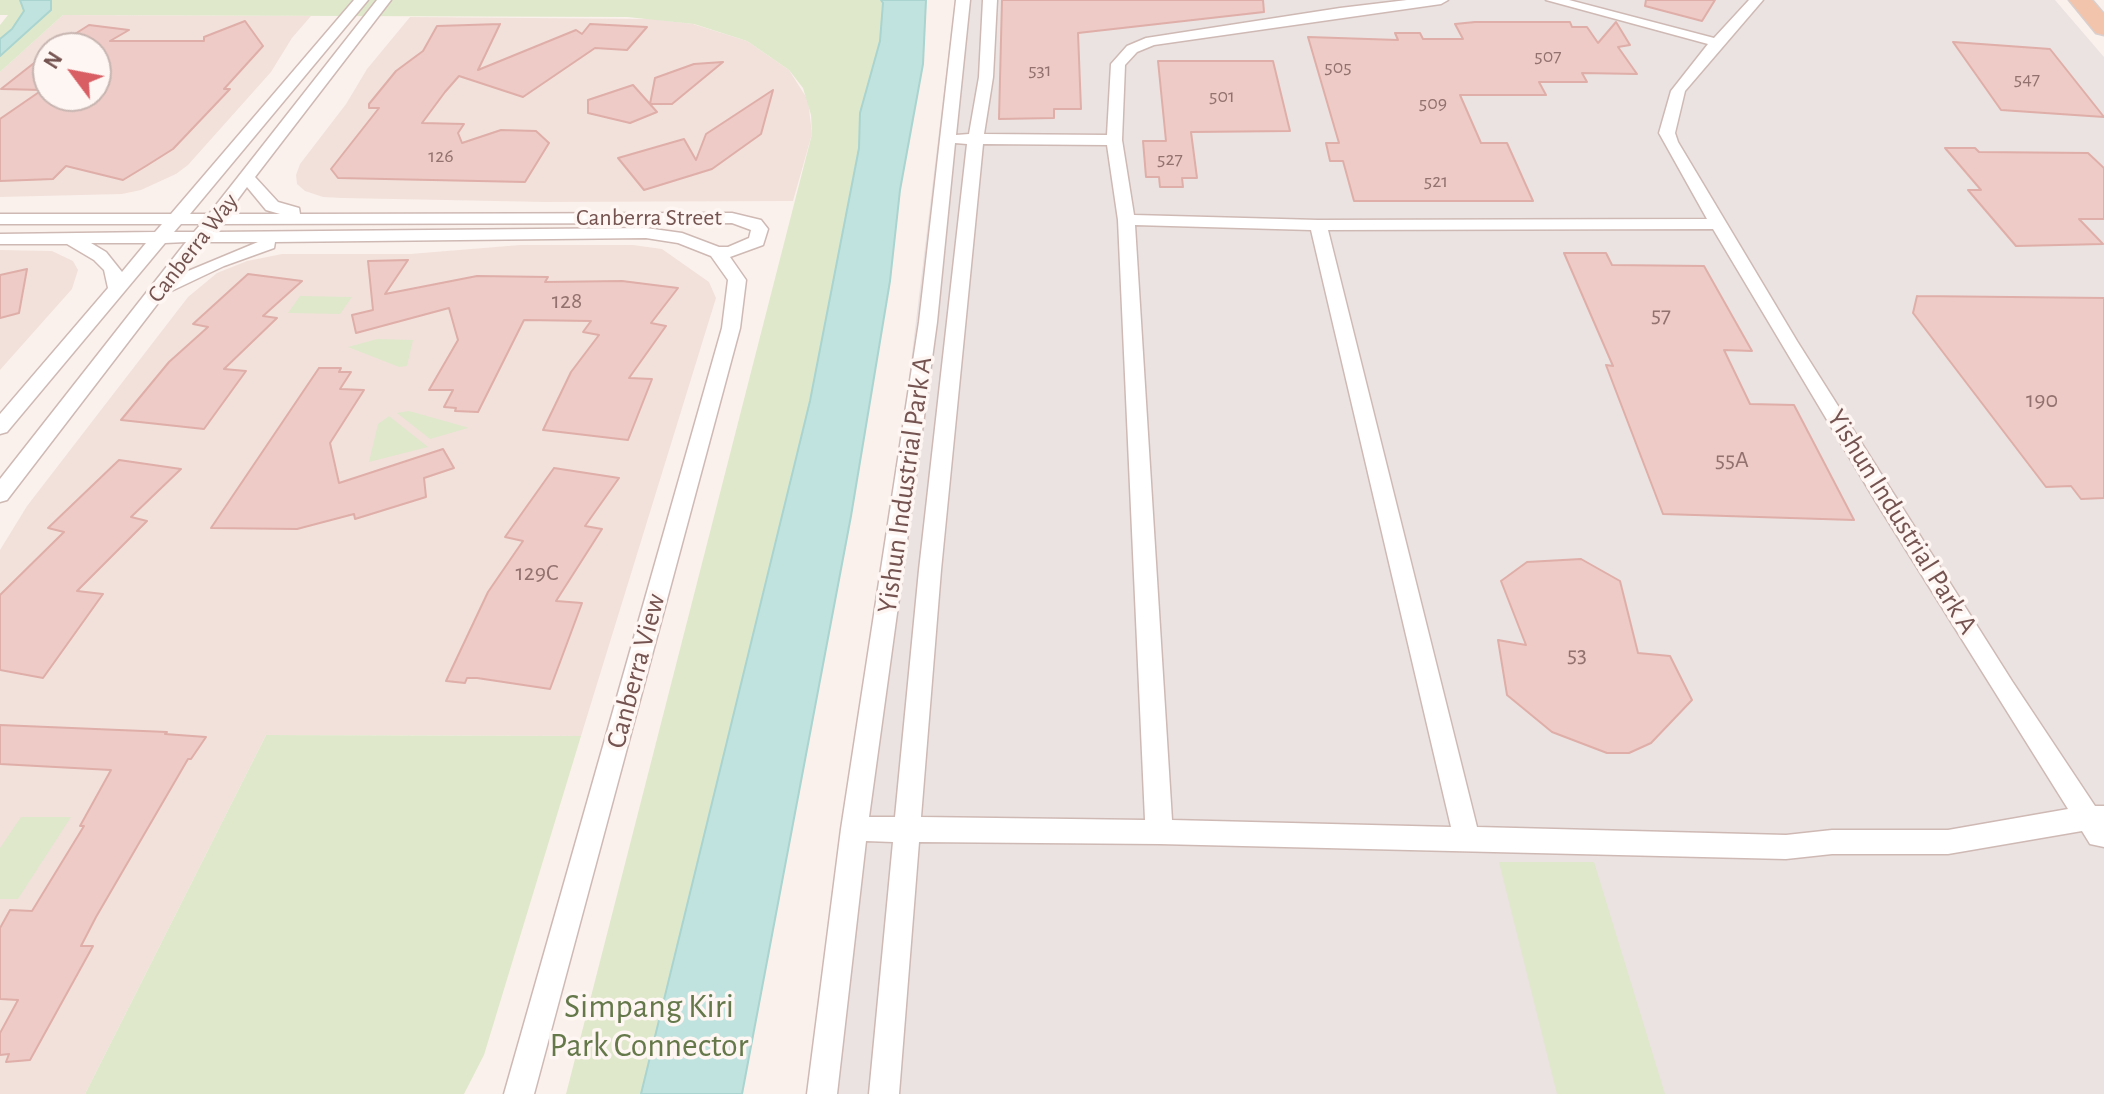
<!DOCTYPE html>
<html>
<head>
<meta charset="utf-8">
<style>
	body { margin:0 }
	#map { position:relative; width:2104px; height:1094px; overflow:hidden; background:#fbf1ec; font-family:"Alegreya Sans",sans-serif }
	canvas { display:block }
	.north { position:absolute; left:32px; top:32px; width:80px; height:80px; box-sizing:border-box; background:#fef6f2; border:2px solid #c7b5b1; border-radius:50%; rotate:302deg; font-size:22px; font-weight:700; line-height:32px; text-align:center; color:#745350 }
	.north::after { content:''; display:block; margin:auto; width:28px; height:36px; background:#d85e64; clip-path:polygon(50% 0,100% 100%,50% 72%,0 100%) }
</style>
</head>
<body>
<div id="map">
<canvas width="2104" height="1094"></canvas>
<div class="north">N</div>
</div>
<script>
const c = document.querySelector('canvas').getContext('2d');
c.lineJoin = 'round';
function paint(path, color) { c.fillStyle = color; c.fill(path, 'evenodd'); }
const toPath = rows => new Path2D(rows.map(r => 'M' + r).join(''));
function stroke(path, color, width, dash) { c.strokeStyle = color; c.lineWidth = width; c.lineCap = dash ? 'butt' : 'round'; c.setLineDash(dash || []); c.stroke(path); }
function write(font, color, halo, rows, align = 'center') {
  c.font = font + ' "Alegreya Sans",sans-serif'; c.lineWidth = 7; c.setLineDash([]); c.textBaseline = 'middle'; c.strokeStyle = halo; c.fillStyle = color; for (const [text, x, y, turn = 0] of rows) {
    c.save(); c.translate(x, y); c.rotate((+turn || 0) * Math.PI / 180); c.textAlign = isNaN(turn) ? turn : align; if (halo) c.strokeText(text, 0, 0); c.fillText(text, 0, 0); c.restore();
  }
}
paint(toPath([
	[63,15,311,16,292,38,271,72,188,165,176,174,141,190,122,194,0,197,0,72],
	[48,48,96,48,96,96,48,96],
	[410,17,653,19,693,24,747,41,789,70,808,100,812,134,793,201,546,202,342,198,323,197,305,191,297,184,296,175,300,164,346,104,367,69],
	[520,245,633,245,662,249,709,282,716,298,581,736,266,735,85,1094,0,1094,0,550,27,506,188,297,217,273,247,261,282,254,410,254],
	[0,250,52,251,73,261,78,270,72,289,0,370]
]), '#f2e1db');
paint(toPath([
	[955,0,2055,0,2104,57,2104,1094,822,1094]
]), '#ebe3e1');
paint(toPath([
	[0,0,907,0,701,1094,566,1094,812,134,811,115,803,88,789,70,747,41,694,24,627,17,63,15,0,72,0,25,8,15,0,15],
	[300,296,352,297,340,314,288,313],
	[377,339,413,340,407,366,399,367,348,347],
	[409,411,466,427,468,428,430,439,397,413],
	[389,416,428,447,369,462,378,424],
	[266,735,581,736,484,1055,464,1094,85,1094],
	[21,817,71,817,18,899,0,899,0,848],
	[1499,862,1594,862,1665,1094,1557,1094]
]), '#dfe8cb');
const water = toPath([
	[20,0,51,0,51,10,0,56,0,39,12,29,24,11,20,0],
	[881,0,926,0,923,64,900,190,890,281,851,516,742,1094,641,1094,810,401,859,148,860,113,880,41,883,3,881,0]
]);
paint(water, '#c1e3df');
stroke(water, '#a9d4cf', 2);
const building = toPath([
	[1002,0,1263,0,1264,12,1078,33,1081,109,1054,109,1054,118,999,119,1002,0],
	[1646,0,1715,0,1702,21,1645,6,1646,0],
	[245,21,263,46,224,89,230,89,173,149,146,166,123,180,66,166,53,179,0,181,0,119,42,90,1,89,48,52,48,96,96,96,96,48,53,48,89,25,129,30,110,41,204,41,204,37,245,21],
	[1475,22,1570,22,1572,27,1587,27,1598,43,1616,22,1630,45,1618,47,1637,74,1582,73,1587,82,1539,82,1546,95,1460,95,1481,143,1507,143,1533,201,1354,201,1343,161,1330,161,1326,143,1339,143,1308,37,1398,40,1395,33,1420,33,1423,39,1463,39,1455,24,1475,22],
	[500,24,478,70,576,30,582,34,590,24,647,27,627,50,595,48,523,97,459,76,445,92,422,123,464,124,458,133,462,143,501,130,536,131,549,143,525,182,338,178,331,169,379,108,369,108,369,104,396,71,423,51,437,26,500,24],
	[1953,42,2050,49,2104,117,2001,110,1953,42],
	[1158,61,1273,61,1290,131,1191,132,1197,178,1182,178,1183,187,1160,187,1159,177,1146,177,1143,141,1166,141,1158,61],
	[723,62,672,104,650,104,655,78,694,64,723,62],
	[633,85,657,112,630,123,588,113,588,100,633,85],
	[773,90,761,134,712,169,644,190,618,158,684,139,696,160,706,134,773,90],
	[1945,148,1975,148,1979,152,2088,153,2104,168,2104,219,2079,219,2103,244,2016,246,1968,190,1981,190,1945,148],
	[1564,253,1606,253,1612,265,1704,266,1752,351,1724,350,1750,404,1794,405,1854,520,1663,514,1606,365,1613,366,1564,253],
	[408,260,385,294,477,276,548,277,545,282,622,281,678,288,651,323,666,326,629,378,652,379,628,440,543,430,571,372,599,335,583,332,591,321,524,320,478,412,455,411,456,408,444,407,453,390,429,390,458,340,449,308,356,333,352,315,373,310,368,261,408,260],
	[27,269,19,313,0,318,0,275,27,269],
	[248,274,302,281,263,316,277,318,224,369,246,371,204,429,121,420,169,362,208,327,193,324,248,274],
	[1917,296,2104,298,2104,498,2081,499,2071,486,2046,487,1913,313,1917,296],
	[319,368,341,368,339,372,351,372,340,389,364,390,330,443,339,483,443,449,454,468,424,478,426,497,355,519,354,514,297,529,211,528,319,368],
	[119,460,181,469,131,517,147,521,77,591,103,594,43,678,0,670,0,595,64,532,48,528,119,460],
	[554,468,619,478,585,526,602,529,556,601,582,603,550,689,477,678,467,678,465,683,446,681,488,592,523,541,505,537,554,468],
	[1581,559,1620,581,1638,653,1670,656,1692,700,1651,743,1629,753,1607,753,1552,732,1507,695,1498,640,1526,645,1501,581,1527,562,1581,559],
	[0,725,167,732,165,734,206,737,191,759,188,759,96,917,81,946,93,946,30,1060,6,1062,9,1054,0,1055,0,1033,18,1000,0,999,0,928,10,910,32,911,84,826,80,826,111,770,0,764,0,725]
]);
paint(building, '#eecbc6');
stroke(building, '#dfaea8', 2);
const street = toPath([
	[354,0,368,0,190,214,209,214,377,0,391,0,255,177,278,202,299,208,300,214,732,213,761,220,768,229,763,245,730,257,746,280,740,328,534,1094,504,1094,722,328,728,280,711,256,678,243,646,238,275,242,274,248,224,266,165,294,7,500,0,502,0,479,186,242,165,243,7,432,0,434,0,414,108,288,104,270,94,260,67,244,0,244,0,234,155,232,162,224,0,224,0,214,171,214,354,0],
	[247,187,266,210,280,214,227,214,247,187],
	[732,223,751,230,749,238,728,247,719,247,682,233,646,228,213,232,219,224,732,223],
	[181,224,201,224,194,232,174,232,181,224],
	[205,242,258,242,181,274,205,242],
	[91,243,146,243,122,272,106,252,91,243],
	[956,0,970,0,956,135,969,134,979,77,983,0,997,0,993,77,984,134,1107,135,1111,64,1127,46,1146,38,1340,8,1407,0,1448,0,1441,4,1154,45,1137,52,1125,65,1122,140,1134,215,1318,220,1707,219,1659,133,1671,91,1708,44,1546,0,1569,0,1714,38,1749,0,1763,0,1685,91,1675,133,1678,142,1797,341,2012,681,2095,806,2104,806,2104,847,2090,844,2082,831,1948,854,1832,854,1786,859,1159,844,919,842,899,1094,869,1094,893,842,866,841,837,1094,807,1094,841,829,919,322,956,0],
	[955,143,967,144,919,570,895,817,869,817,937,322,955,143],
	[983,144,1107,145,1118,220,1145,820,921,817,941,570,983,144],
	[1135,225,1311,230,1451,827,1172,820,1135,225],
	[1713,229,1876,502,2068,809,1948,830,1832,830,1786,835,1477,827,1328,230,1713,229]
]);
const primary = toPath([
	[2069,0,2092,0,2104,14,2104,35,2096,33,2069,0]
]);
stroke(street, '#cfb9b4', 3);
stroke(primary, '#d8cfce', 3);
paint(street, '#fff');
paint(primary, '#f2c4ab');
write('20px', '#92716e', null, [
	["507",1548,56],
	["505",1338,67],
	["531",1040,70],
	["547",2027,79],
	["501",1222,96],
	["509",1433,103],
	["126",441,156],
	["527",1170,159],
	["521",1436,181]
]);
write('24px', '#745350', '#fef6f2', [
	["Canberra Street",649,218],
	["Canberra Way",193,248,-52]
]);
write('24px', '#92716e', null, [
	["128",567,301],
	["57",1661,315],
	["190",2042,400],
	["55A",1732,460],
	["129C",537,573],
	["53",1577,655]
]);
write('28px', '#745350', '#fef6f2', [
	["Yishun Industrial Park A",905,485,-82],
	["Yishun Industrial Park A",1902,522,58],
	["Canberra View",636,671,-75]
]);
write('34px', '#64784a', '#fef6f2', [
	["Simpang Kiri",649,1007],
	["Park Connector",649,1046]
]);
</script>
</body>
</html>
